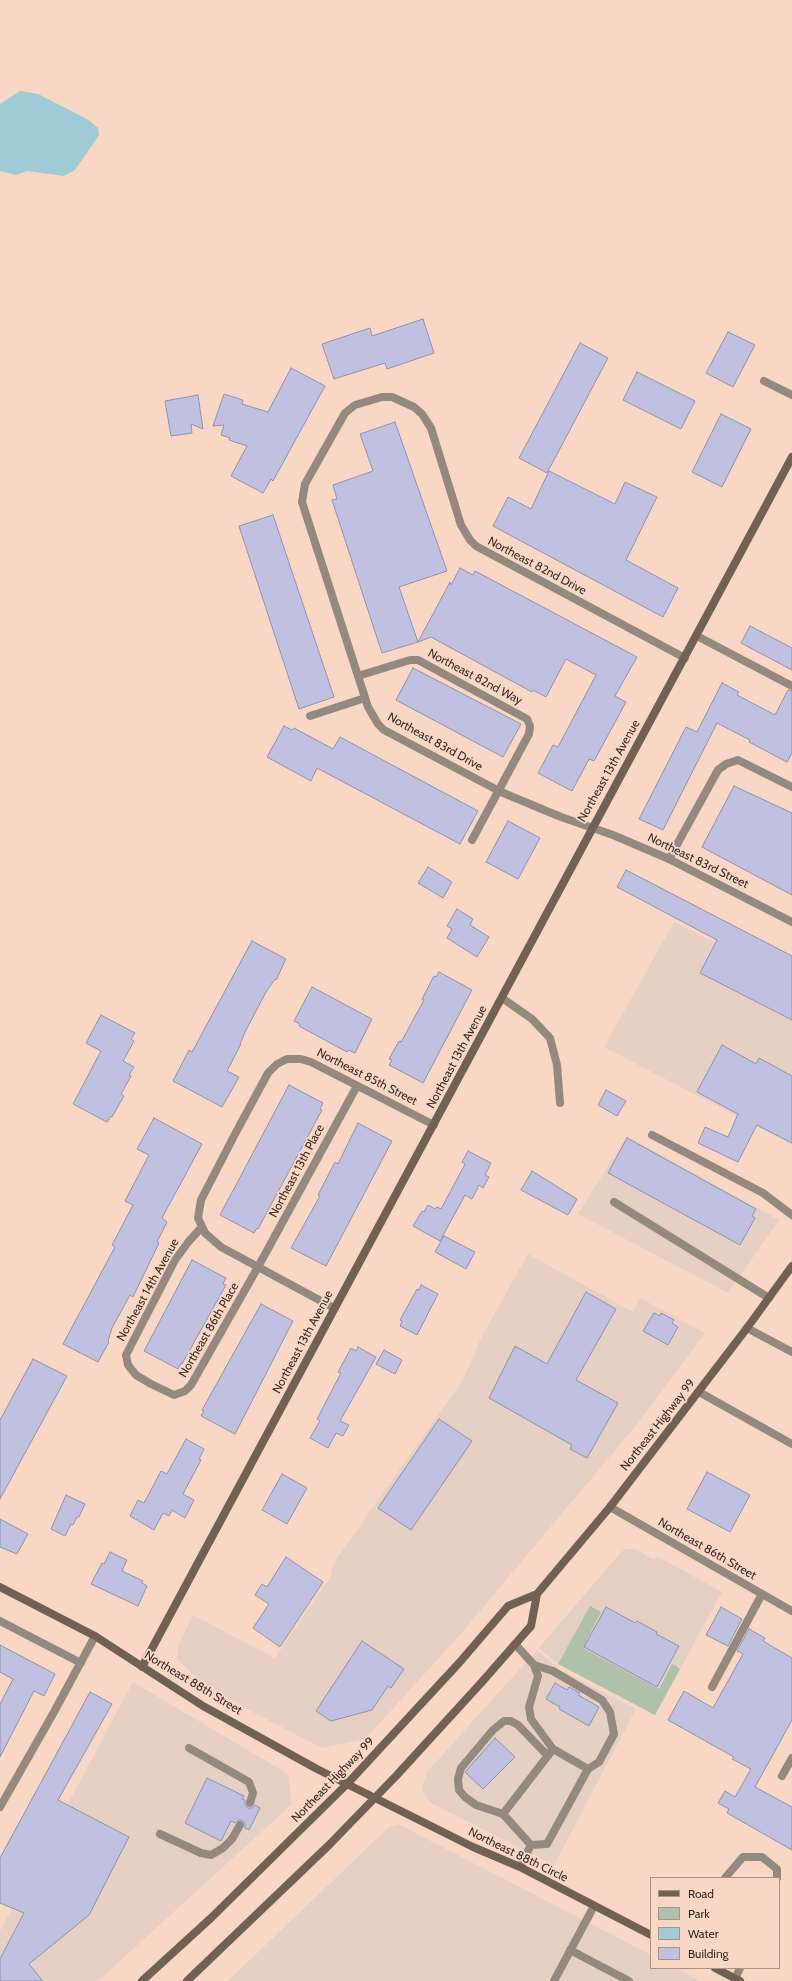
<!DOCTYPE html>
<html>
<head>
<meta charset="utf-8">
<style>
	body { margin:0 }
	#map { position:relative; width:792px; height:1981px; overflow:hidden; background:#f8d7c4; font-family:Cabin,sans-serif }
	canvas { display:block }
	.legend { position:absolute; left:650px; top:1877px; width:130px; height:92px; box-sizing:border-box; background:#f8d7c4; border:1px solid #ab9384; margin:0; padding:5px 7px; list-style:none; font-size:12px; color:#382c25 }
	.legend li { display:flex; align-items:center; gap:8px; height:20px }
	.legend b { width:20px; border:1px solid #ab9384 }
</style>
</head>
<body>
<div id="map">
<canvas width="792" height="1981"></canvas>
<ul class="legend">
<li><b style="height:5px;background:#716152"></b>Road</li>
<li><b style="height:11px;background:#afc1aa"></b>Park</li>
<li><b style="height:11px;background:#9fcbd6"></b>Water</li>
<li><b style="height:11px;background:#c0c0e0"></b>Building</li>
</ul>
</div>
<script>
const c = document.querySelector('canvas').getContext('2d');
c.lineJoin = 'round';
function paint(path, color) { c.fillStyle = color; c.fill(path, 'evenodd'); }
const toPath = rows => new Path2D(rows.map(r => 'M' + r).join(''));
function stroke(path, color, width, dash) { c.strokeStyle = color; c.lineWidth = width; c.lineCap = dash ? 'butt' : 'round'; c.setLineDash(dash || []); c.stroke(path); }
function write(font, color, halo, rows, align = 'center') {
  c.font = font + ' Cabin,sans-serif'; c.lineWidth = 3.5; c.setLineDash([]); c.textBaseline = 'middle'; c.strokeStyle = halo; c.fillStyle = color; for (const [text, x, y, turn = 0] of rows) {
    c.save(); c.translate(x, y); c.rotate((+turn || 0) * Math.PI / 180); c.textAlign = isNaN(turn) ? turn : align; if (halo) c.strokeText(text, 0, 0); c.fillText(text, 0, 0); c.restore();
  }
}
paint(toPath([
	[674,922,792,983,792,1145,604,1047],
	[627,1136,779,1220,728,1293,578,1214],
	[528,1254,633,1312,640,1298,705,1333,638,1423,459,1636,365,1739,322,1748,245,1708,202,1683,177,1659,178,1646,193,1615,275,1658,331,1576,333,1564,463,1380,482,1336],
	[537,1650,560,1670,636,1709,554,1865,431,1803,424,1795,422,1788,427,1772],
	[133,1682,288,1774,292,1804,98,1981,0,1981,0,1931],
	[398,1824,651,1955,651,1968,675,1968,700,1981,228,1981,389,1827]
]), '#e6d0c3');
paint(toPath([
	[626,1549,635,1549,653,1559,658,1557,722,1592,655,1715,558,1664,539,1648,621,1552]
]), '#e4d0c2');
paint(toPath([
	[590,1606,601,1612,583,1648,659,1689,672,1664,680,1669,655,1715,558,1664]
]), '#afc1aa');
paint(toPath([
	[20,91,38,94,87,119,98,128,99,135,75,170,64,176,27,171,15,175,0,171,0,104]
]), '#9fcbd6');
const building = toPath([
	[423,319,434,353,387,369,385,363,334,379,322,344,370,328,372,336,423,319],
	[728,332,755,345,733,387,706,373,728,332],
	[580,343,608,358,547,473,519,458,580,343],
	[291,368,325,386,273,481,271,479,263,493,231,476,247,446,229,440,230,438,221,435,224,425,213,426,224,394,243,400,242,404,268,412,291,368],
	[637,372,695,401,681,429,623,400,637,372],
	[198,395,203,429,191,424,192,433,171,436,165,401,198,395],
	[721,414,751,429,722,487,692,472,721,414],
	[395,422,447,571,399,587,418,642,382,653,332,500,337,499,333,485,373,471,360,434,395,422],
	[549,471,615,504,625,482,657,497,626,560,678,588,663,617,493,526,508,497,531,509,549,471],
	[273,515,334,697,299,709,239,526,273,515],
	[460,568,473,575,475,571,637,657,615,696,626,702,594,761,589,759,572,791,538,773,553,745,558,747,596,675,566,659,546,697,533,690,532,692,431,637,418,642,450,582,451,585,460,568],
	[750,626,792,648,792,670,741,643,750,626],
	[413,668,521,724,503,757,396,700,413,668],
	[722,683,739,692,737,695,775,715,788,690,792,691,792,753,787,762,749,742,750,740,717,723,663,830,639,819,686,727,697,732,722,683],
	[284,726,292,730,294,728,333,749,340,737,478,811,460,844,317,768,311,781,267,757,284,726],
	[734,786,792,813,792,895,702,847,734,786],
	[508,821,540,838,518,879,486,862,508,821],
	[428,867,452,882,443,898,418,883,428,867],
	[626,870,792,956,792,1020,700,973,717,940,617,887,626,870],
	[457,909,473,919,470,925,489,937,477,957,447,938,452,929,447,926,457,909],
	[252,941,286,959,276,980,275,979,266,992,245,1032,240,1044,241,1044,227,1071,239,1077,222,1107,173,1081,189,1050,192,1052,252,941],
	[439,972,472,990,423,1083,389,1065,392,1060,389,1059,399,1041,401,1042,406,1033,424,1000,422,999,434,976,436,977,439,972],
	[312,987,372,1019,355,1053,348,1050,347,1052,299,1026,300,1024,294,1021,312,987],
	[101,1015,135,1033,131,1039,134,1041,123,1061,134,1067,129,1075,131,1076,121,1094,124,1096,112,1117,111,1116,107,1122,73,1104,101,1051,86,1043,101,1015],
	[722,1045,756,1064,759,1058,792,1076,792,1143,757,1125,738,1162,698,1143,705,1127,728,1137,738,1114,697,1092,722,1045],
	[289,1085,323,1103,320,1109,322,1110,258,1229,257,1228,254,1233,220,1215,289,1085],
	[606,1090,626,1101,617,1116,598,1105,606,1090],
	[154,1118,202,1144,162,1218,167,1222,157,1242,159,1243,133,1297,130,1295,112,1328,108,1341,109,1342,98,1362,63,1344,115,1247,112,1245,133,1205,125,1201,149,1155,137,1149,154,1118],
	[358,1123,392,1141,326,1266,291,1248,320,1196,318,1195,335,1162,338,1164,358,1123],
	[627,1138,756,1209,752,1216,755,1218,740,1245,608,1173,627,1138],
	[468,1151,491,1163,485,1175,489,1177,483,1188,479,1185,472,1199,465,1195,440,1241,413,1226,422,1211,424,1212,428,1205,435,1209,437,1207,441,1209,465,1164,462,1162,468,1151],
	[532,1171,577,1199,568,1215,521,1190,532,1171],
	[444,1236,475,1252,466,1269,435,1252,444,1236],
	[192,1260,226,1278,223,1284,226,1285,182,1364,181,1363,178,1369,144,1351,192,1260],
	[421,1285,438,1294,417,1335,400,1326,402,1321,400,1320,417,1289,419,1290,421,1285],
	[586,1292,616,1309,576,1380,618,1403,587,1458,570,1449,572,1445,489,1398,515,1346,547,1364,586,1292],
	[261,1304,293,1321,235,1434,201,1416,204,1411,202,1410,261,1304],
	[654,1313,660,1316,661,1313,674,1320,672,1323,678,1327,668,1345,643,1331,654,1313],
	[358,1347,376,1357,340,1421,349,1425,343,1436,336,1433,328,1448,310,1438,320,1421,317,1419,341,1373,338,1372,351,1348,356,1351,358,1347],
	[384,1350,402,1360,395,1374,376,1364,384,1350],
	[33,1359,67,1376,0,1499,0,1420,33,1359],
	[439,1419,472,1441,411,1530,378,1508,439,1419],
	[186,1439,204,1449,199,1459,201,1460,183,1494,194,1500,185,1518,172,1510,169,1516,163,1513,154,1530,130,1516,138,1500,144,1503,161,1471,167,1474,186,1439],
	[707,1472,750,1495,730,1532,687,1509,707,1472],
	[282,1474,307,1488,287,1524,262,1510,282,1474],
	[66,1495,85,1504,79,1517,77,1517,73,1525,71,1524,65,1536,51,1529,66,1495],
	[0,1519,28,1534,17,1554,0,1547,0,1519],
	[110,1552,127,1560,122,1571,143,1581,142,1583,147,1586,138,1606,91,1584,102,1563,104,1564,110,1552],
	[286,1557,323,1582,280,1647,253,1628,269,1604,255,1595,262,1584,267,1587,286,1557],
	[606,1607,635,1623,637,1621,657,1632,656,1634,679,1646,657,1687,584,1647,606,1607],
	[721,1607,742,1619,728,1646,706,1635,721,1607],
	[749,1629,765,1638,763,1641,792,1658,792,1720,755,1787,792,1807,792,1850,727,1813,729,1809,718,1803,725,1791,735,1797,751,1769,732,1759,734,1757,668,1720,684,1691,713,1708,743,1654,737,1651,749,1629],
	[362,1641,404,1669,391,1688,388,1686,372,1710,331,1721,316,1711,362,1641],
	[0,1645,55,1674,44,1696,34,1691,0,1757,0,1704,13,1679,0,1672,0,1645],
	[555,1683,567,1690,569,1687,580,1693,578,1695,599,1707,589,1726,559,1709,560,1707,546,1699,555,1683],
	[90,1692,112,1704,58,1800,129,1837,89,1915,29,1964,43,1981,0,1981,0,1959,24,1913,0,1903,0,1858,90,1692],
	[495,1738,515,1757,483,1789,465,1772,495,1738],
	[207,1778,244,1796,242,1799,245,1800,245,1805,248,1808,252,1808,255,1805,260,1808,249,1830,245,1828,245,1823,242,1820,238,1820,235,1823,231,1821,221,1841,185,1823,207,1778]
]);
paint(building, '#c0c0e0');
stroke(building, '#9191af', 1);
stroke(toPath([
	[764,381,792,395],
	[697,636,792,686],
	[358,676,410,660,418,660,527,719,530,726,529,734,472,840],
	[310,716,365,698],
	[669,859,718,770,726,764,738,760,792,787],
	[502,998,532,1019,550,1038,557,1065,560,1103],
	[652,1135,763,1193,792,1215],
	[614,1202,769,1298],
	[202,1227,189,1241,175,1260,126,1355,128,1365,136,1375,151,1384,174,1395,185,1391,191,1385,258,1267,357,1086],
	[747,1328,792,1352],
	[699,1392,792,1444],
	[0,1621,81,1663],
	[515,1644,534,1665,538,1676,529,1707,531,1719,553,1749],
	[534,1665,553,1671,602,1700,610,1712,614,1734,599,1762,588,1769],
	[712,1687,762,1594],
	[189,1748,249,1782,253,1793,250,1803],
	[782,1776,792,1758],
	[0,1807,54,1712,95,1636],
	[503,1814,476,1805,465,1797,459,1790,458,1779,461,1768,493,1730,504,1721,511,1721,518,1725,548,1756],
	[160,1834,201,1853,211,1855,223,1848,232,1839,240,1825],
	[520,1867,531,1845,547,1844,588,1769,553,1749,503,1814,531,1845],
	[725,1878,743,1857,762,1857,777,1869,777,1878],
	[570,1950,629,1981],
	[735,1979,740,1968],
	[554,1981,594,1906]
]), '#94897f', 8);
stroke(toPath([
	[685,658,476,546,470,540,461,525,431,428,422,414,414,407,392,397,382,397,355,405,345,413,305,484,302,502,368,707,378,724,384,730,501,792,561,817,613,835,669,859,792,922],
	[334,1308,221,1247,205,1233,198,1218,201,1200,234,1136,268,1073,277,1064,287,1059,301,1059,311,1062,434,1125],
	[610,1507,792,1611]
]), '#94897f', 8);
stroke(toPath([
	[0,1587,95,1636,203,1706,317,1769,473,1847,520,1867,651,1935],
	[142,1667,792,457],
	[715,1968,740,1981],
	[142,1981,211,1918,348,1783,459,1663,508,1606,537,1594,610,1507,747,1328,792,1266],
	[187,1981,329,1845,396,1776,481,1683,531,1626,537,1594]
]), '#716152', 8);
write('12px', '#382c25', '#f8d7c4', [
	["Northeast 82nd Drive",537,566,28],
	["Northeast 82nd Way",475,677,28],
	["Northeast 83rd Drive",435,742,29],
	["Northeast 13th Avenue",609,771,-61],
	["Northeast 83rd Street",698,861,26],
	["Northeast 13th Avenue",457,1057,-62],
	["Northeast 85th Street",367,1077,27],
	["Northeast 13th Place",297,1171,-62],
	["Northeast 14th Avenue",148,1290,-61],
	["Northeast 86th Place",209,1330,-60],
	["Northeast 13th Avenue",303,1342,-62],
	["Northeast Highway 99",658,1425,-52],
	["Northeast 86th Street",707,1549,30],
	["Northeast 88th Street",193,1683,31],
	["Northeast Highway 99",333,1780,-46],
	["Northeast 88th Circle",518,1855,26]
]);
</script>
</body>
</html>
